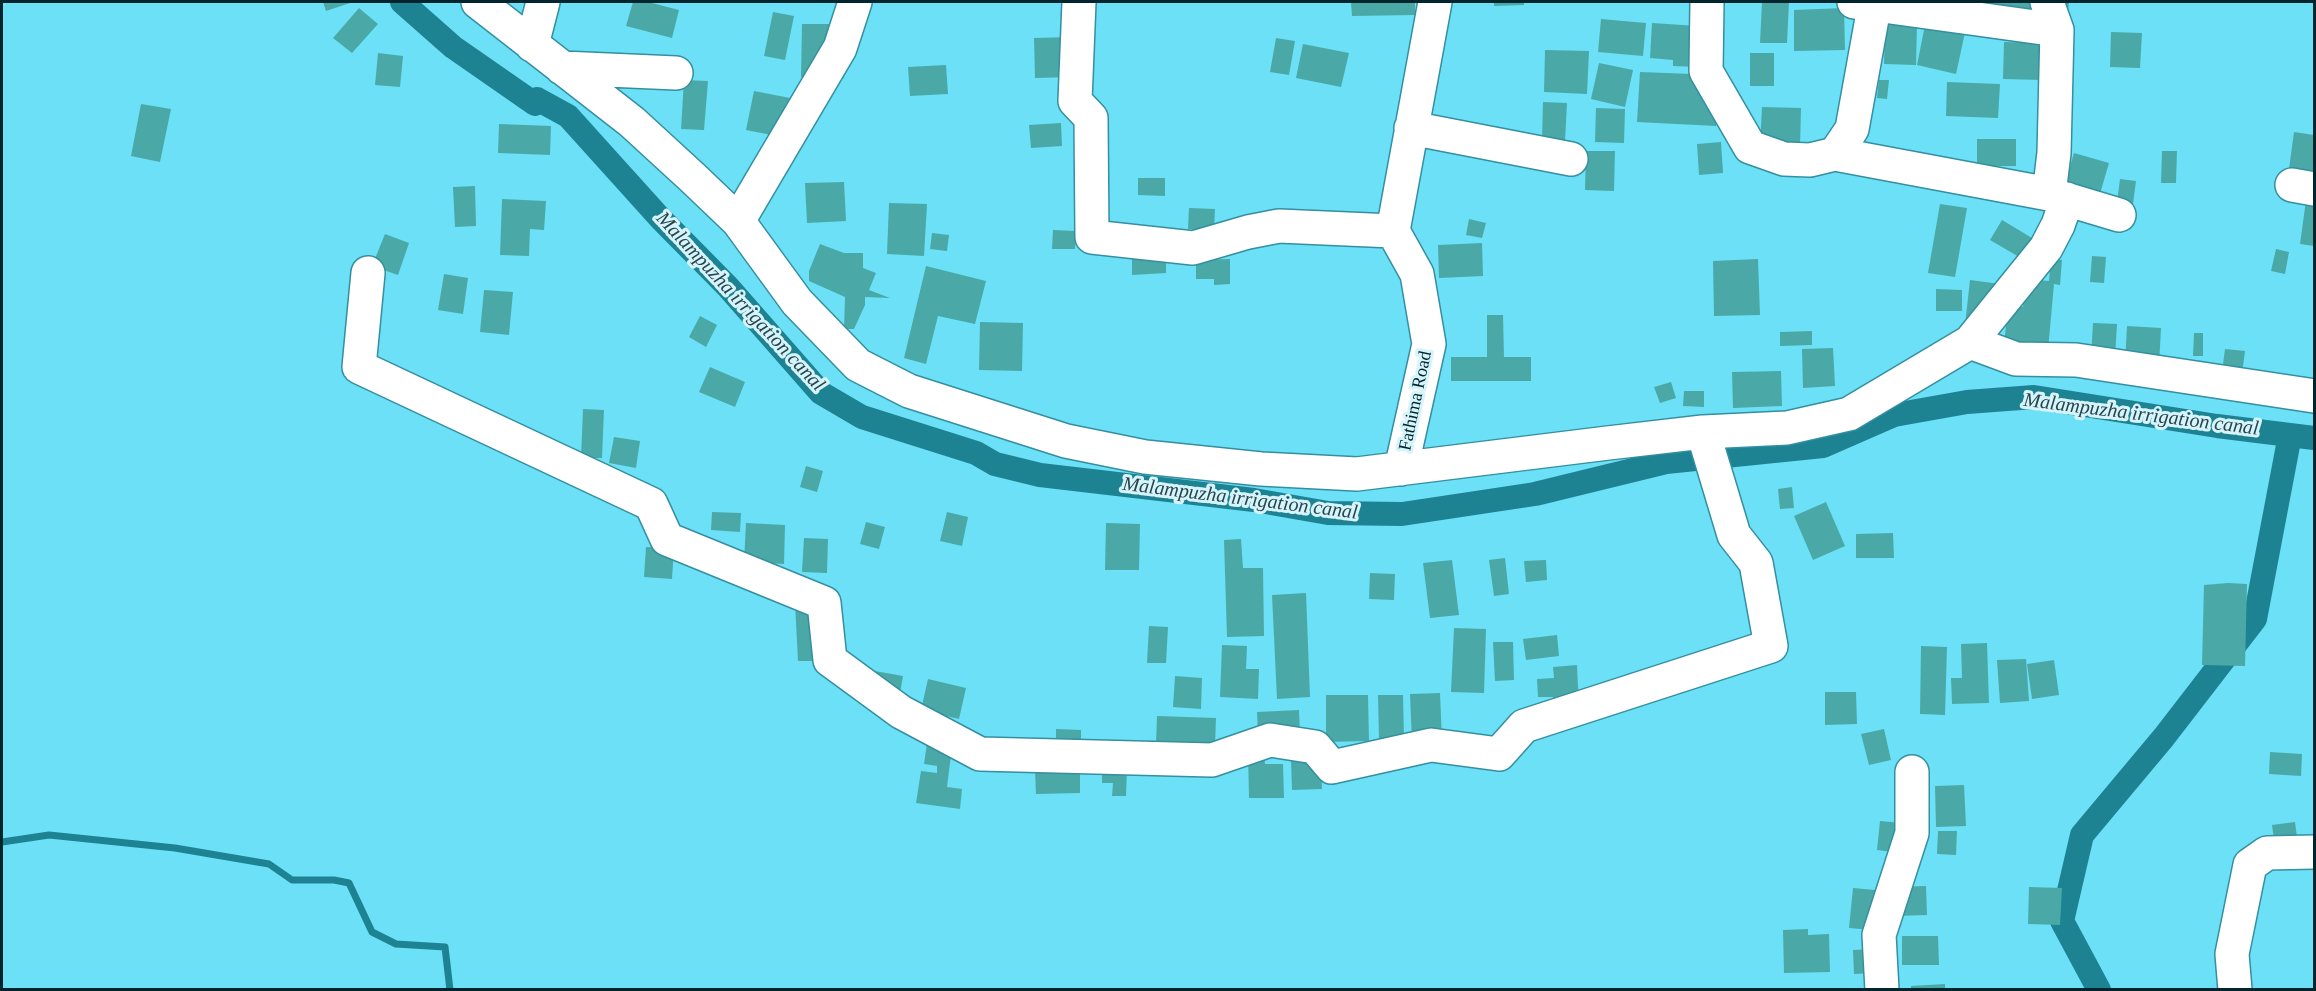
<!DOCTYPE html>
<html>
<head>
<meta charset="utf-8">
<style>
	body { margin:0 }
	#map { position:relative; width:2316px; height:991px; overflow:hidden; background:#6ce0f7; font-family:"Times New Roman",serif }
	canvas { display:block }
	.frame { position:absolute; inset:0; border:3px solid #00252c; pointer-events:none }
</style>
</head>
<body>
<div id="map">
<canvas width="2316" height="991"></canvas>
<div class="frame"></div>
</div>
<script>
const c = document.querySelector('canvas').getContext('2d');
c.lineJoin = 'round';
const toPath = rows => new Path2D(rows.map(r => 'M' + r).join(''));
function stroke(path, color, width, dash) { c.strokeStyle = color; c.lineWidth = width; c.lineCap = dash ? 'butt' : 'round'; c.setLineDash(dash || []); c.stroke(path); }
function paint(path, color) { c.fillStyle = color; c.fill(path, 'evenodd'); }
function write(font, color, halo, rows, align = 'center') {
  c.font = font + ' "Times New Roman",serif'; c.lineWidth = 6; c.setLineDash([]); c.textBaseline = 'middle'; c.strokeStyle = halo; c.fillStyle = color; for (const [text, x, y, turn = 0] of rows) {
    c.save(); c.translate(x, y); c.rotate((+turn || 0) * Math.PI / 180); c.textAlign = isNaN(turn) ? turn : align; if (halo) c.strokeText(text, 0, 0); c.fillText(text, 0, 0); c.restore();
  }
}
stroke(toPath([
	[2,842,49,835,175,848,269,864,292,880,334,880,349,883,372,932,396,944,445,947,450,990]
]), '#1d8292', 7);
stroke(toPath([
	[402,2,453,47,535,104,537,99,568,116,660,218,728,287,821,393,862,417,976,453,995,464,1040,475,1254,500,1328,513,1402,514,1535,494,1666,462,1823,446,1894,415,1967,402,2034,397,2217,426,2314,438],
	[2099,990,2062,921,2082,835,2164,737,2255,619,2290,435]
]), '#1d8292', 24);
paint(toPath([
	[323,2,353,2,326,11],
	[633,2,648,2,679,10,672,38,626,26],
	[1351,2,1415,2,1415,15,1352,16],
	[1494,2,1524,2,1524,5,1494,6],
	[1762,2,1789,2,1787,43,1760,43],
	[1973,2,2069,2,2068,11,2031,9,2031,12,1973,8],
	[359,8,378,24,352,53,333,38],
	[1844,8,1845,50,1794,51,1794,10],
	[773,12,794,16,785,60,764,56],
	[1601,19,1646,23,1643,56,1598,52],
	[1926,20,1966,28,1956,74,1917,65],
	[1885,22,1917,24,1916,65,1884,64],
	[1652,23,1698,26,1696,67,1673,66,1673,60,1650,58],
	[802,24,845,24,844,78,801,77],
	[2111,32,2142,33,2140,68,2110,67],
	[1072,37,1074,77,1035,78,1034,38],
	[1276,38,1295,41,1289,75,1270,72],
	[2004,42,2042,43,2041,80,2003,79],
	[1303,44,1349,53,1341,87,1296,78],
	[1545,50,1589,51,1587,94,1544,92],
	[378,53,403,56,400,87,375,85],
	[1750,53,1774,53,1774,86,1750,86],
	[1599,63,1633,70,1625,107,1591,99],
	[946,65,948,94,910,96,908,67],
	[1640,72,1718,75,1716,126,1637,122],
	[684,80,708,81,704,130,681,129],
	[1879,80,1889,80,1887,99,1877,98],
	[1947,82,2000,84,1998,118,1946,116],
	[754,91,790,98,782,137,746,130],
	[1543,102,1567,103,1565,141,1542,139],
	[141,104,171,109,160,162,131,156],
	[1762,107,1801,108,1800,147,1760,146],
	[1596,108,1625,109,1624,143,1595,142],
	[1061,123,1062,146,1031,148,1029,125],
	[499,124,551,126,550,155,498,153],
	[2294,132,2314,135,2314,172,2289,169],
	[1977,139,2016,139,2016,166,1977,166],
	[1721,142,1723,173,1699,175,1697,144],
	[1586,151,1615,151,1614,191,1585,190],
	[2162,151,2177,151,2176,183,2161,183],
	[2074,153,2109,163,2097,204,2062,194],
	[1138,178,1165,178,1165,196,1138,195],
	[2120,179,2136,181,2132,211,2116,210],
	[844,182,846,221,807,223,805,183],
	[475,186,476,226,455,227,453,187],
	[2307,193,2314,194,2314,246,2300,244],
	[502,199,546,201,544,230,530,229,529,256,500,255],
	[889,203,927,204,924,256,887,254],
	[1940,204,1967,208,1955,277,1928,273],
	[1189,208,1215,209,1214,231,1188,229],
	[1469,219,1486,223,1482,238,1466,235],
	[2002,220,2037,241,2026,261,1990,240],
	[1053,230,1076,231,1075,249,1052,249],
	[932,233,949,235,947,251,930,249],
	[385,234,409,243,398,275,372,266],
	[1482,243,1483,276,1439,278,1438,245],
	[820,244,844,253,863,253,863,268,876,273,869,290,890,298,865,297,865,305,854,329,844,329,845,297,809,281,809,271],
	[2276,249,2289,252,2285,274,2271,271],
	[1166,256,1166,273,1132,275,1132,259],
	[2092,256,2106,257,2104,283,2090,282],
	[1230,259,1230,284,1214,285,1214,279,1196,279,1196,260],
	[1758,259,1760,315,1714,316,1713,261],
	[2051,259,2062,260,2060,285,2054,284,2048,350,2004,345,2008,306,2023,307,2025,279,2049,281],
	[926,266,986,281,975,324,938,316,926,364,904,358],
	[444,274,468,278,463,314,438,310],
	[1970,280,2000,284,1964,334],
	[1936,289,1962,290,1962,311,1936,311],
	[484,290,513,292,509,335,480,332],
	[1487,315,1503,315,1504,357,1531,357,1531,381,1451,381,1451,357,1487,357],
	[700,316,717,325,706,347,689,337],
	[980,322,1023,323,1022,371,979,370],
	[2093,323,2117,324,2115,357,2091,356],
	[2127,326,2161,328,2159,366,2125,365],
	[1812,331,1812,345,1780,346,1780,332],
	[2194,333,2203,333,2203,356,2193,356],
	[1833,348,1835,386,1803,388,1802,349],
	[2225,349,2245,351,2242,374,2222,372],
	[710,367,745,382,735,407,699,392],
	[1781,371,1782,406,1733,408,1732,372],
	[1671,382,1676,398,1660,403,1654,387],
	[1684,391,1704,391,1704,407,1683,406],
	[583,409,604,410,602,458,581,458],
	[614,437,640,441,636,468,609,463],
	[806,466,823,471,817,492,800,487],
	[1792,487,1794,508,1780,509,1778,489],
	[1826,502,1845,546,1813,560,1794,516],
	[712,512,741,513,740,532,711,530],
	[947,512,968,517,962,546,940,541],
	[866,522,885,527,879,549,860,544],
	[746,523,785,525,784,564,744,562],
	[1106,523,1140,524,1139,570,1105,570],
	[1893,533,1894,558,1856,558,1856,534],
	[804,538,828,539,827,573,802,572],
	[1241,539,1243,568,1263,568,1264,636,1227,637,1224,540],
	[646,547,674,548,672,579,644,577],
	[1505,558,1509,594,1494,596,1489,560],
	[1452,560,1459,615,1430,618,1423,563],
	[1546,560,1547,580,1526,582,1524,561],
	[1370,573,1395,574,1394,600,1369,599],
	[2228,583,2247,584,2245,666,2202,665,2204,585],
	[1306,593,1310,697,1277,699,1272,595],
	[817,602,819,661,798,661,795,603],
	[1149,626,1168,627,1166,663,1147,663],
	[1454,628,1486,629,1484,693,1451,692],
	[1557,635,1559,656,1526,660,1523,639],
	[1493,642,1513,642,1514,680,1495,681],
	[1987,643,1989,703,1952,704,1951,678,1962,678,1961,644],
	[1222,645,1247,646,1246,669,1259,669,1258,699,1220,697],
	[1921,646,1947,647,1945,715,1920,714],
	[2026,659,2029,701,2000,703,1997,660],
	[2054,660,2059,695,2032,699,2027,664],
	[1577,665,1579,708,1554,710,1553,697,1538,697,1537,679,1554,678,1553,667],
	[858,668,903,676,898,705,853,698],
	[1175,676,1202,678,1201,709,1173,707],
	[928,679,966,688,959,719,921,710],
	[1825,692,1856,692,1857,724,1825,725],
	[1440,693,1442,741,1412,742,1410,694],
	[1326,695,1368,695,1369,741,1326,742],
	[1378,695,1403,695,1404,740,1379,740],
	[1299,710,1300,735,1258,736,1257,712],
	[1157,716,1216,718,1215,746,1156,744],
	[1056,729,1081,730,1081,742,1056,741],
	[1884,729,1891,760,1869,765,1861,734],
	[928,736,953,739,947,787,962,789,960,809,916,803,921,771,937,773,937,766,924,764],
	[1264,751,1265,764,1283,764,1284,798,1249,798,1248,752],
	[2270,752,2302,754,2301,776,2269,774],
	[1291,759,1321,759,1322,789,1292,790],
	[1102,766,1127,767,1126,796,1112,796,1113,783,1102,783],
	[1080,769,1080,793,1036,794,1035,770],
	[1964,785,1966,826,1936,827,1935,786],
	[1880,821,1913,824,1910,854,1877,850],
	[2295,822,2298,845,2275,847,2272,825],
	[1938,831,1957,831,1956,855,1937,854],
	[1926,886,1927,915,1895,916,1895,887],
	[2029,887,2062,888,2060,925,2028,924],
	[1853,888,1875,890,1871,930,1849,928],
	[1808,929,1808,935,1829,934,1830,972,1784,973,1783,930],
	[1902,936,1938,936,1939,965,1902,965],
	[1874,949,1875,973,1854,974,1853,950],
	[1945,984,1945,990,1911,990,1911,986]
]), '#4aa9a6');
const minor = toPath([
	[478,2,632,122,693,178,738,221,797,302,858,365,909,391,1066,441,1145,457,1261,469,1357,474,1608,443,1703,432,1787,428,1849,414,1970,342,2016,359,2076,360,2314,396],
	[1079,2,1075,101,1091,118,1092,237,1193,248,1248,232,1279,226,1393,231,1435,2],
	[1707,2,1706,71,1750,147,1784,159,1810,160,1835,154,1852,129,1875,2],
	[1854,2,2057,30],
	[532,45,543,2],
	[562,68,676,73],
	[1411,128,1571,159],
	[1835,154,2049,194,2054,153,2057,30,2047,2],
	[2292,185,2314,189],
	[2049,194,2119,215],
	[738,221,840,48,855,2],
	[1393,231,1417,274,1429,344,1401,469],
	[368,273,359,367,651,504,667,539,824,603,830,660,901,712,980,754,1212,760,1270,740,1315,747,1332,767,1431,745,1499,754,1524,726,1771,646,1756,563,1734,535,1703,432],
	[1970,342,2046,248,2058,225,2067,199],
	[1882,990,1879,935,1912,833,1912,772],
	[2235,990,2232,954,2250,865,2267,853,2314,852]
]);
stroke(minor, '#348fa0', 36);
stroke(minor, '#fff', 33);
write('18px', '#00252c', '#d6f4fb', [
	["Fathima Road",1416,401,-78]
]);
write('italic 20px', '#28454b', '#d6f4fb', [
	["Malampuzha irrigation canal",740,302,47],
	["Malampuzha irrigation canal",2141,415,7],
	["Malampuzha irrigation canal",1240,499,7]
]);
</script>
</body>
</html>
